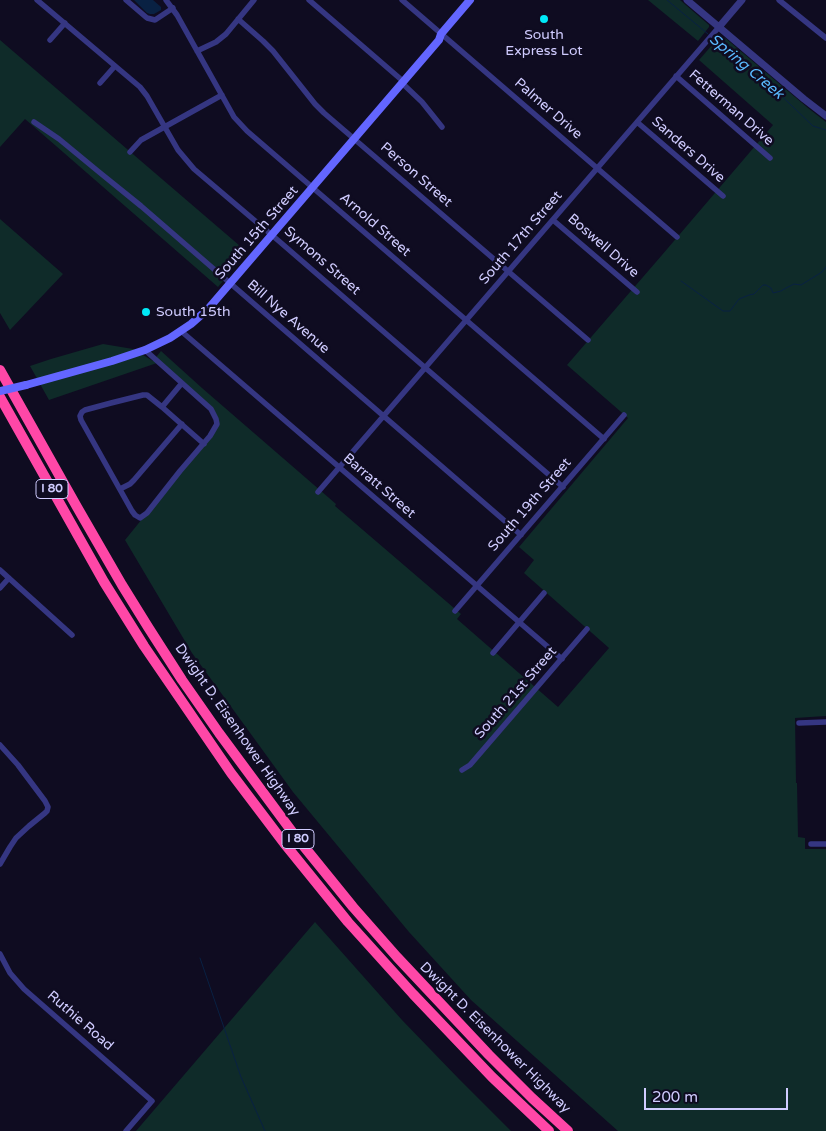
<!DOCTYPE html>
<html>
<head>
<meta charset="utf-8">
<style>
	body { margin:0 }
	#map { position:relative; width:826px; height:1131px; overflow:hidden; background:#0f0c21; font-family:"Varela Round",sans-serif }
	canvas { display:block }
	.scale { position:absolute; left:644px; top:1088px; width:144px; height:22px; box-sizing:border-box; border:2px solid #d0ccff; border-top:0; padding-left:6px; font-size:15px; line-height:18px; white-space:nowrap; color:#d0ccff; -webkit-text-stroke:4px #0f0c21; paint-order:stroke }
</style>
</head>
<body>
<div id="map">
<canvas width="826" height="1131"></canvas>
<div class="scale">200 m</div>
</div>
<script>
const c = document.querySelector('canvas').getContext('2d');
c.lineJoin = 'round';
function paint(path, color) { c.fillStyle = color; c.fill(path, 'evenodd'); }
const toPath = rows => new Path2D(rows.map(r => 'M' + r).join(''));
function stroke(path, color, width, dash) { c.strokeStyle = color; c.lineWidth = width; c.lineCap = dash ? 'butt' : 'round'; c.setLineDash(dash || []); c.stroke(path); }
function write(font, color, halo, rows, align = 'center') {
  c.font = font + ' "Varela Round",sans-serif'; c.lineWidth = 5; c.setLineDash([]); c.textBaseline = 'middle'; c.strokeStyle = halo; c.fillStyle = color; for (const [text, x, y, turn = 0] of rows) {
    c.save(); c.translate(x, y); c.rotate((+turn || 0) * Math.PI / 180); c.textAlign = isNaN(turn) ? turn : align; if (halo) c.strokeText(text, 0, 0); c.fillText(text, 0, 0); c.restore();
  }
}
paint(toPath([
	[648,0,680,0,709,25,709,27,698,41],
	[720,36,724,37,808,108,826,122,826,716,795,718,796,783,797,783,798,837,805,838,805,849,826,849,826,1131,618,1131,471,1000,409,932,293,792,192,653,125,540,215,429,214,414,157,363,49,400,30,366,51,359,103,344,133,349,153,361,161,351,202,388,336,504,335,506,461,614,457,619,558,707,609,648,524,573,534,560,519,547,628,418,567,365,662,255,773,125,699,60],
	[0,40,247,252,218,287,25,119,0,147],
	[0,219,63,274,10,330,0,313],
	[315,922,402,1020,459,1079,511,1131,136,1131]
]), '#0f2b29');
paint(toPath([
	[134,0,153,0,161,7,161,10,154,14,150,14,147,13]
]), '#092143');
stroke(toPath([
	[667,0,708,34],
	[713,39,739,59,770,85,813,126,826,130],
	[681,281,723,311,730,311,739,299,749,295,754,294,763,285,766,285,771,288,773,293,781,291,786,288,794,284,801,285,822,272,826,267],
	[200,958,241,1077,265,1131]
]), '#092143', 1);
stroke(toPath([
	[37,0,140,87,147,96,178,150,194,169,280,242,563,487],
	[126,0,147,18,155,20,173,8],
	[166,0,177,15,234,117,247,131,604,439],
	[309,0,404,82],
	[402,0,677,237],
	[779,0,826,38],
	[238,19,263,41,273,51,315,104,324,113,588,340],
	[50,40,65,23],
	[197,51,216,42,226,34,254,0],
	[676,76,770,158],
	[100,83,115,66],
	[402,83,422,102,442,127],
	[34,122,59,139,99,172,141,206,521,535],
	[637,122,723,196],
	[130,152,141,140,222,95],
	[553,220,637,292],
	[181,331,562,659],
	[145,350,211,409,216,419,217,424,210,436,180,471,147,513,140,518,135,515,132,511,81,420,80,416,82,412,85,410,111,403,143,395,147,395,162,407,204,444],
	[162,407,182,383],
	[120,489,130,484,134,480,182,424],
	[318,492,719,27],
	[0,570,72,635],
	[0,588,9,578],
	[455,611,624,415],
	[493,653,544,593],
	[799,723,826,722],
	[0,745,18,765,45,801,48,807,47,811,45,813,29,826,16,838,10,847,0,864],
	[462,770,470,765,587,629],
	[811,844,826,844],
	[0,954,10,973,24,989,152,1101,126,1131]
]), '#353682', 5.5);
stroke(toPath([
	[687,0,804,99,826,116],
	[719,27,742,0]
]), '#353682', 7);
stroke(toPath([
	[26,385,112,361,145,350,170,338,191,324,208,309,439,40,441,34,470,0]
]), '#6366ff', 8);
stroke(toPath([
	[0,370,77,507,122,585,148,627,182,680,219,733,293,833,353,907,397,957,489,1055,532,1098,568,1131],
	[0,397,104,582,144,646,231,773,284,843,348,922,413,994,492,1077,549,1131]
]), '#ff47a7', 10);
stroke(toPath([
	[0,391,26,385]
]), '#6366ff', 8);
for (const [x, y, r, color] of [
	[544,19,5,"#00e9f7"],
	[146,312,5,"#00e9f7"]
]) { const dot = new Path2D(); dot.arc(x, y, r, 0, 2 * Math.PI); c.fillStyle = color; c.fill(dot); stroke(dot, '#0f0c21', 2); }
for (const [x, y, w] of [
	[52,489,32],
	[298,839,32]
]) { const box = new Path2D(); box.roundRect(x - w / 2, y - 9.5, w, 19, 4); c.fillStyle = '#0f0c21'; c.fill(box); stroke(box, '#d0ccff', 1); }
write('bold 12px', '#d0ccff', null, [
	["I 80",52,489],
	["I 80",298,839]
]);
write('14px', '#d0ccff', '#0f0c21', [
	["South",544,35],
	["Express Lot",544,51],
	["South 15th",156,312,"left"]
]);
write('14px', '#d0ccff', '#0f0c21', [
	["Fetterman Drive",731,108,41],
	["Palmer Drive",548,109,41],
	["Sanders Drive",688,150,41],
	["Person Street",416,175,41],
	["Arnold Street",375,225,41],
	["South 15th Street",257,233,-49],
	["South 17th Street",521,238,-49],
	["Boswell Drive",603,246,41],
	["Symons Street",322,261,41],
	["Bill Nye Avenue",288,317,41],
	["Barratt Street",379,486,41],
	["South 19th Street",530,505,-49],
	["South 21st Street",516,693,-49],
	["Dwight D. Eisenhower Highway",237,730,55],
	["Ruthie Road",80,1021,41],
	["Dwight D. Eisenhower Highway",495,1038,45]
]);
write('italic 15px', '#5abaff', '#0f0c21', [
	["Spring Creek",746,67,40]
]);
</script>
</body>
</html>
